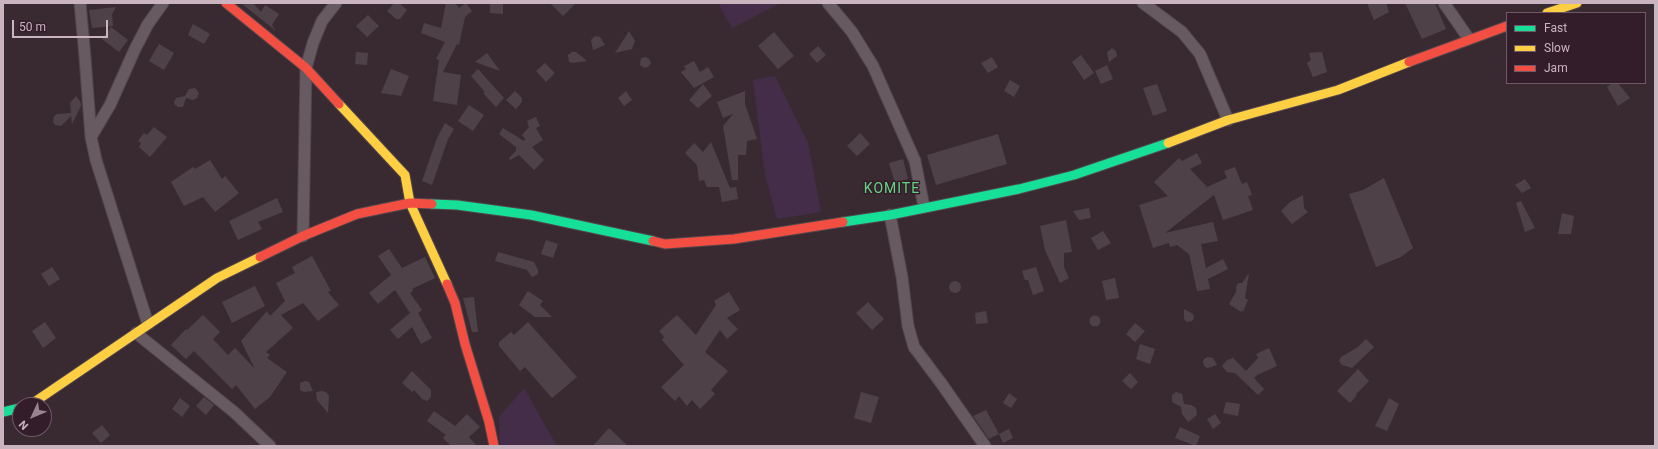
<!DOCTYPE html>
<html>
<head>
<meta charset="utf-8">
<style>
	body { margin:0 }
	#map { position:relative; width:1658px; height:449px; overflow:hidden; background:#392a32; font-family:Roboto,sans-serif }
	canvas { display:block }
	.frame { position:absolute; inset:0; border:4px solid #cab4c0; pointer-events:none }
	.legend { position:absolute; left:1506px; top:12px; width:140px; height:72px; box-sizing:border-box; background:#341d2a; border:1px solid #705966; margin:0; padding:5px 7px; list-style:none; font-size:12px; color:#cab4c0 }
	.legend li { display:flex; align-items:center; gap:8px; height:20px }
	.legend b { width:20px; border:1px solid #705966 }
	.north { position:absolute; left:12px; top:397px; width:40px; height:40px; box-sizing:border-box; background:#341d2a; border:1px solid #705966; border-radius:50%; rotate:226deg; font-size:11px; font-weight:700; line-height:16px; text-align:center; color:#cab4c0 }
	.north::after { content:''; display:block; margin:auto; width:14px; height:18px; background:#97848e; clip-path:polygon(50% 0,100% 100%,50% 72%,0 100%) }
	.scale { position:absolute; left:12px; top:20px; width:96px; height:18px; box-sizing:border-box; border:2px solid #cab4c0; border-top:0; padding-left:5px; font-size:12px; line-height:14px; white-space:nowrap; color:#cab4c0; -webkit-text-stroke:3px #341d2a; paint-order:stroke }
</style>
</head>
<body>
<div id="map">
<canvas width="1658" height="449"></canvas>
<div class="frame"></div>
<ul class="legend">
<li><b style="height:5px;background:#16e098"></b>Fast</li>
<li><b style="height:5px;background:#ffcf43"></b>Slow</li>
<li><b style="height:5px;background:#f24e42"></b>Jam</li>
</ul>
<div class="north">N</div>
<div class="scale">50 m</div>
</div>
<script>
const c = document.querySelector('canvas').getContext('2d');
c.lineJoin = 'round';
function paint(path, color) { c.fillStyle = color; c.fill(path, 'evenodd'); }
const toPath = rows => new Path2D(rows.map(r => 'M' + r).join(''));
function stroke(path, color, width, dash) { c.strokeStyle = color; c.lineWidth = width; c.lineCap = dash ? 'butt' : 'round'; c.setLineDash(dash || []); c.stroke(path); }
function write(font, color, halo, rows, align = 'center') {
  c.font = font + ' Roboto,sans-serif'; c.lineWidth = 3; c.setLineDash([]); c.textBaseline = 'middle'; c.strokeStyle = halo; c.fillStyle = color; for (const [text, x, y, turn = 0] of rows) {
    c.save(); c.translate(x, y); c.rotate((+turn || 0) * Math.PI / 180); c.textAlign = isNaN(turn) ? turn : align; if (halo) c.strokeText(text, 0, 0); c.fillText(text, 0, 0); c.restore();
  }
}
paint(toPath([
	[718,3,781,3,732,28],
	[775,76,808,143,821,212,777,219,765,175,753,80],
	[524,388,546,427,557,446,500,446,499,417]
]), '#432d48');
paint(toPath([
	[241,3,253,3,261,12,265,5,279,14,272,25,276,31],
	[394,3,399,3,407,10,400,19,396,19,387,11],
	[446,3,455,3,459,8,466,3,472,11,465,17,459,45,457,44,443,72,461,75,457,105,433,101,439,60,436,59,445,42,421,33,424,23,441,28],
	[490,3,503,3,503,14,490,13],
	[550,3,576,3,563,16],
	[1367,3,1386,3,1389,12,1374,20],
	[1405,3,1435,3,1446,29,1422,39],
	[116,7,112,14,113,26,92,28,89,10],
	[368,15,379,26,367,37,356,26],
	[193,24,210,34,204,44,188,35],
	[111,27,128,40,119,52,102,39],
	[629,31,635,41,632,49,615,53],
	[774,32,794,56,778,69,758,46],
	[595,36,600,37,605,45,593,50,591,40],
	[159,44,174,53,164,70,149,61],
	[818,46,826,55,817,63,809,54],
	[1112,48,1116,51,1117,56,1109,62,1107,52],
	[356,52,368,53,367,65,355,64],
	[572,52,576,52,587,61,573,63,569,62,568,55],
	[1322,52,1327,72,1313,77,1307,63,1311,60,1309,53],
	[487,53,500,71,475,62],
	[1081,55,1094,73,1084,80,1072,62],
	[646,57,649,59,651,63,648,67,644,68,640,65,641,58],
	[992,57,998,67,988,73,981,63],
	[694,61,700,72,708,67,714,77,694,88,681,72,686,69,684,66],
	[545,63,555,73,546,82,536,71],
	[1107,65,1113,79,1101,84,1095,71],
	[391,69,409,76,401,96,381,93],
	[478,69,504,98,496,107,483,93,485,92,471,76],
	[1010,80,1020,86,1014,97,1004,91],
	[1612,83,1618,83,1630,98,1618,106,1607,87],
	[703,84,712,96,698,108,689,100],
	[1157,84,1167,111,1153,116,1143,88],
	[195,88,199,93,197,98,193,100,186,98,183,107,178,107,175,105,174,102,176,98,185,96,189,89],
	[515,91,522,98,522,102,516,109,506,100],
	[626,91,632,100,624,106,618,98],
	[745,91,745,104,757,139,747,141,746,155,738,155,738,180,732,180,723,126,733,114,723,118,717,102],
	[76,96,81,103,81,106,72,124,71,116,61,126,55,125,53,122,54,116,57,114,71,113,70,103],
	[469,105,484,115,473,131,458,121],
	[536,117,540,126,536,128,543,140,532,147,544,160,534,170,519,155,510,160,509,158,516,151,516,147,499,134,503,128,524,141,525,139,522,135,529,127,527,121],
	[445,123,454,129,448,139,432,185,422,181,437,138],
	[154,127,167,137,150,157,139,147,141,143,138,141,144,133,147,135],
	[860,133,870,144,857,156,847,146],
	[998,134,1007,164,936,185,927,155],
	[711,142,730,188,736,187,738,199,722,202,719,187,707,187,704,180,699,181,697,165,685,153,694,143,703,152],
	[1197,153,1202,163,1190,169,1207,187,1227,178,1224,171,1235,167,1242,184,1247,182,1252,195,1248,196,1253,210,1223,220,1214,195,1165,233,1213,222,1218,241,1201,244,1206,268,1223,259,1228,269,1208,279,1210,289,1197,291,1189,254,1177,245,1170,247,1169,243,1153,248,1139,205,1168,196,1154,182,1179,158,1182,161],
	[903,159,908,179,895,183,889,163],
	[210,160,222,179,225,176,239,193,215,212,203,197,184,206,171,182,193,167,195,169],
	[1384,178,1413,248,1401,257,1376,267,1349,194,1363,190],
	[1525,179,1531,188,1522,193,1515,185],
	[1303,195,1304,208,1308,212,1292,224,1281,211,1290,202],
	[277,198,283,212,258,222,262,229,238,240,229,221],
	[1521,201,1535,228,1525,232,1516,203],
	[1089,208,1091,218,1079,220,1073,211],
	[1562,213,1574,216,1571,234,1558,234],
	[1066,220,1072,252,1064,253,1064,267,1069,278,1060,283,1045,250,1040,226],
	[1103,231,1111,243,1098,250,1091,238],
	[546,240,558,244,553,258,541,254],
	[389,249,402,268,425,257,435,278,412,289,413,291,410,293,422,310,418,313,432,338,421,344,412,327,398,339,390,330,410,313,395,290,378,304,369,293,391,275,378,256],
	[498,252,534,262,538,270,538,274,532,277,527,270,495,261],
	[312,256,331,291,328,292,339,305,318,321,303,303,281,315,293,328,266,352,270,355,267,358,287,372,270,397,255,409,236,385,232,389,194,351,186,359,171,345,186,329,187,330,203,315,220,332,213,339,228,355,235,348,255,369,241,341,267,311,270,316,285,301,276,283,295,273,292,267],
	[52,267,60,279,49,286,41,274],
	[1036,267,1044,291,1033,295,1028,280,1025,280,1022,271],
	[1249,273,1245,298,1248,300,1243,312,1242,310,1241,312,1229,304,1236,292,1236,287,1238,283,1242,283],
	[1115,278,1119,298,1106,300,1102,281],
	'949 287a6 6 0 1 1 12 0a6 6 0 1 1-12 0Z',
	[255,286,265,306,232,323,222,302],
	[528,291,543,301,540,305,552,317,535,317,519,305],
	[729,292,740,310,727,318,738,329,727,339,720,330,705,352,728,371,711,390,715,394,700,409,692,400,687,406,679,396,675,401,661,387,684,365,662,340,664,337,659,331,677,315,696,335,716,305,714,301],
	[474,297,478,332,472,332,463,298],
	[868,302,884,319,872,330,856,313],
	[1184,309,1193,314,1194,318,1192,321,1187,322,1184,319],
	[986,311,988,323,976,324,975,313],
	'1089.5 321a5.5 5.5 0 1 1 11 0a5.5 5.5 0 1 1-11 0Z',
	[45,322,56,338,43,348,32,331],
	[528,322,577,377,552,398,525,367,520,371,499,346,499,342,511,332,514,335],
	[1135,323,1145,331,1135,342,1126,334],
	[1366,339,1374,347,1352,368,1342,365,1339,361,1341,357,1358,347],
	[1140,344,1155,349,1150,364,1136,359],
	[1269,348,1277,366,1257,375,1254,378,1264,389,1258,395,1235,373,1227,372,1222,366,1227,360,1233,358,1246,371,1258,358,1256,354],
	[1208,357,1213,358,1217,365,1208,368,1205,367,1203,363,1204,359],
	[1358,369,1369,381,1356,394,1357,395,1350,403,1337,391],
	[412,371,431,390,431,397,427,401,422,399,414,390,412,392,402,383],
	[1130,373,1138,382,1131,389,1122,381],
	[305,381,309,382,313,391,304,392,300,390,300,383],
	[323,391,327,393,329,396,328,413,317,400,316,392],
	[861,392,879,397,871,423,854,418],
	[1176,392,1182,394,1184,404,1191,405,1196,408,1197,415,1188,422,1182,414,1181,407,1172,402,1172,395],
	[1009,393,1017,399,1011,408,1003,403],
	[204,397,214,405,206,415,196,406],
	[180,398,190,406,182,417,172,409],
	[1389,398,1399,404,1387,431,1375,426],
	[1226,402,1240,404,1238,416,1223,413],
	[986,410,999,434,989,439,973,416],
	[434,411,455,426,467,414,480,427,469,437,477,446,451,446,443,438,446,435,427,421],
	[1215,414,1221,423,1213,429,1207,419],
	[102,425,110,435,101,443,92,433],
	[1180,427,1200,436,1196,446,1175,438],
	[609,428,628,446,593,446],
	[1009,429,1013,438,1003,443,999,434]
]), '#4e4248');
const street = toPath([
	[80,3,85,57,91,137,96,160,148,324],
	[828,3,852,32,873,66,915,161,924,207],
	[1143,3,1182,32,1200,54,1228,120],
	[1444,3,1469,39],
	[91,137,110,105,135,49,148,24,163,3],
	[890,215,902,277,908,326,914,347,941,383,985,446],
	[303,236,306,68,313,43,322,21,336,3],
	[136,333,234,412,270,446]
]);
const fast = toPath([
	[432,204,457,205,531,215,653,241],
	[843,222,890,215,1019,189,1074,175,1168,143],
	[3,412,20,408]
]);
const slow = toPath([
	[1547,13,1577,3],
	[339,104,405,175,410,203,447,284],
	[1168,143,1228,120,1338,90,1409,62],
	[30,405,217,278,260,257]
]);
const jam = toPath([
	[226,3,306,68,339,104],
	[1409,62,1507,26],
	[653,241,665,244,734,239,843,222],
	[260,257,303,236,357,214,410,203,432,204],
	[447,284,455,303,465,344,489,422,494,446]
]);
stroke(street, '#52464c', 13);
stroke(fast, '#52464c', 11);
stroke(slow, '#52464c', 11);
stroke(jam, '#52464c', 11);
stroke(street, '#675a61', 11);
stroke(fast, '#16e098', 9);
stroke(slow, '#ffcf43', 9);
stroke(jam, '#f24e42', 9);
c.letterSpacing = '1px';
write('14px', '#61d783', '#341d2a', [
	["KOMITE",892,189]
]);
c.letterSpacing = '0px';
</script>
</body>
</html>
